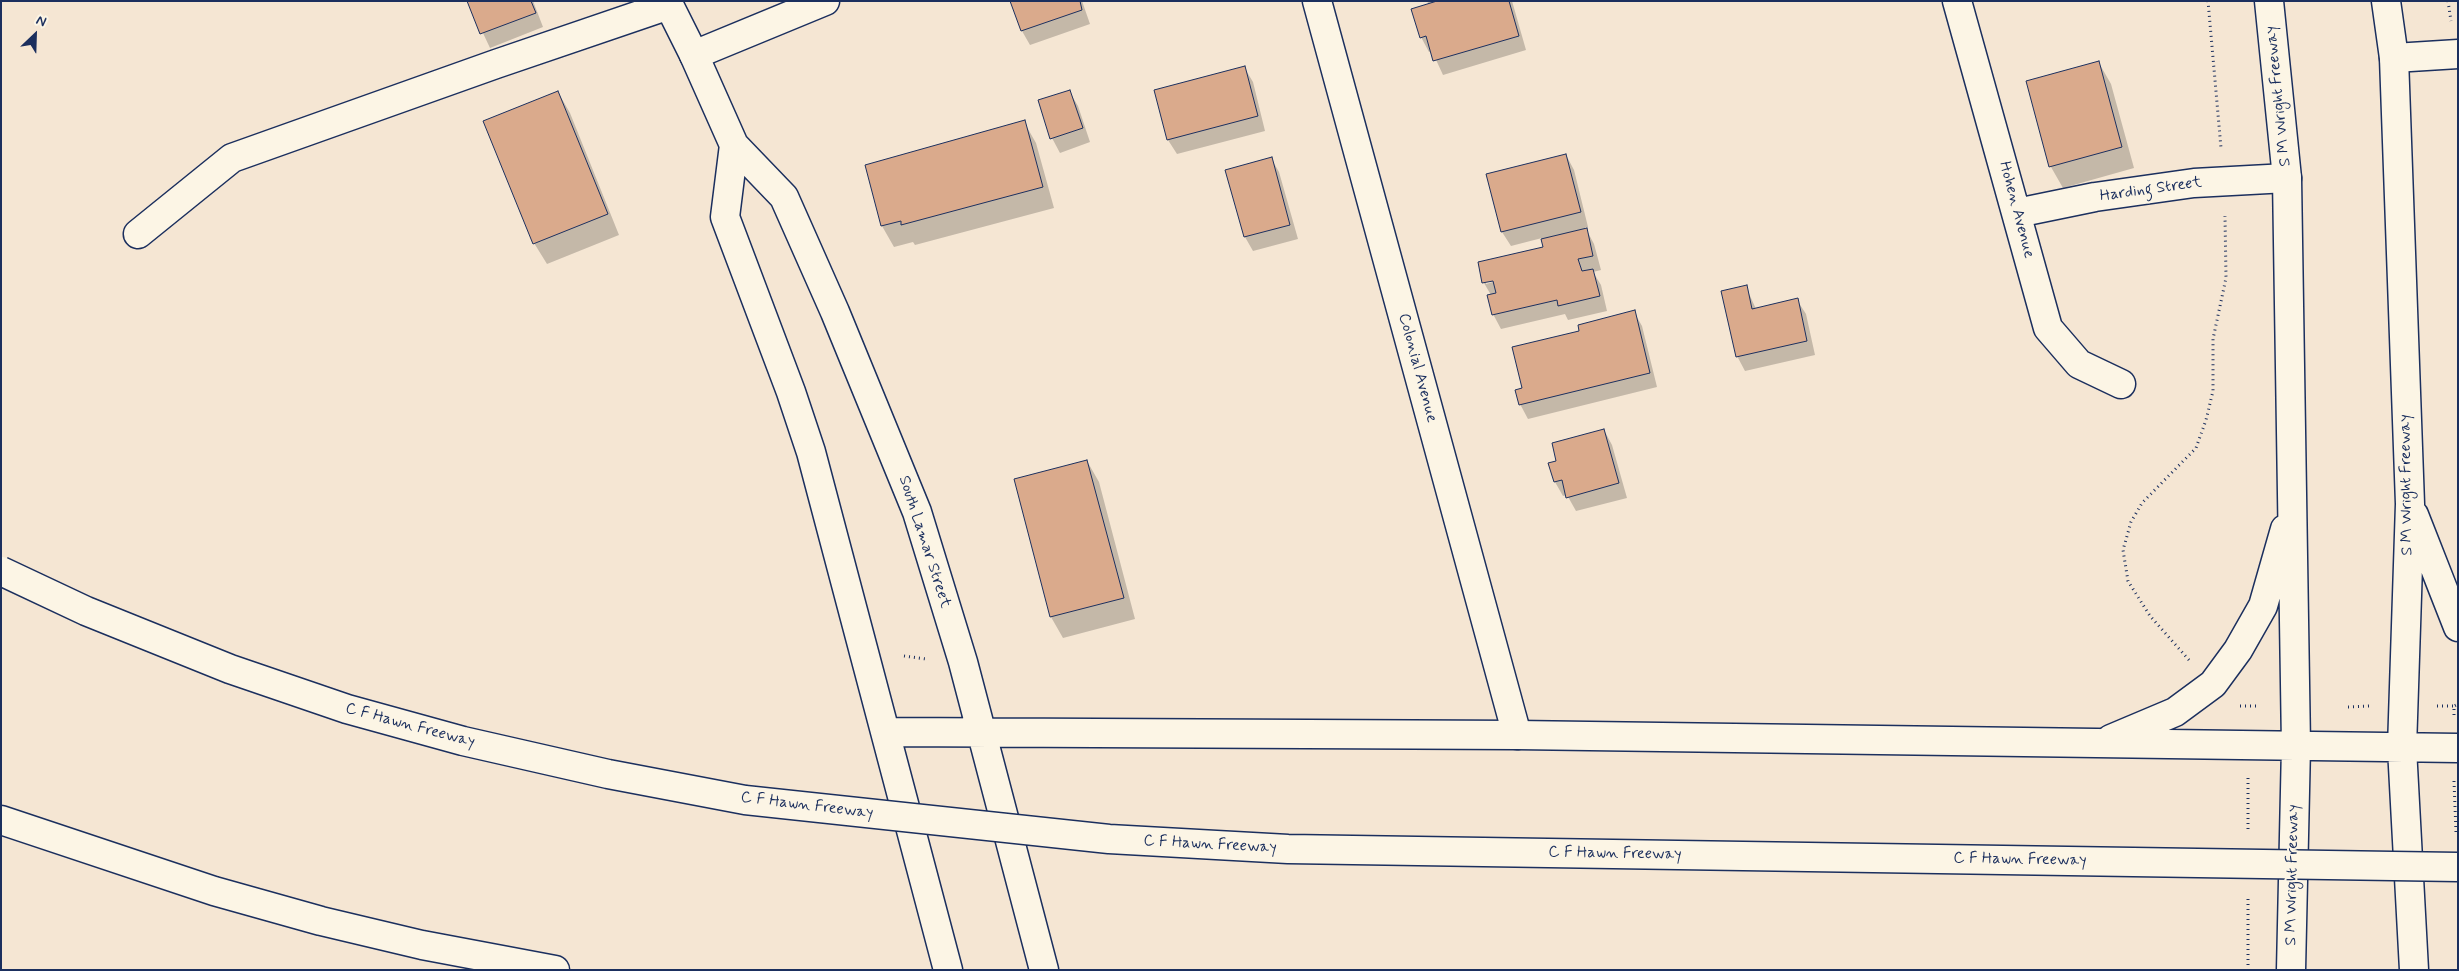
<!DOCTYPE html>
<html>
<head>
<meta charset="utf-8">
<style>
	body { margin:0 }
	#map { position:relative; width:2459px; height:971px; overflow:hidden; background:#f5e6d3; font-family:Mynerve,sans-serif }
	canvas { display:block }
	.frame { position:absolute; inset:0; border:2px solid #1b2f5e; pointer-events:none }
	.north { position:absolute; left:10px; top:10px; width:50px; height:50px; -webkit-text-stroke:4px #fcf5e5; paint-order:stroke; rotate:24deg; font-size:14px; font-weight:700; line-height:20px; text-align:center; color:#1b2f5e }
	.north::after { content:''; display:block; margin:auto; width:18px; height:22px; background:#1b2f5e; clip-path:polygon(50% 0,100% 100%,50% 72%,0 100%) }
</style>
</head>
<body>
<div id="map">
<canvas width="2459" height="971"></canvas>
<div class="frame"></div>
<div class="north">N</div>
</div>
<script>
const c = document.querySelector('canvas').getContext('2d');
c.lineJoin = 'round';
function paint(path, color) { c.fillStyle = color; c.fill(path, 'evenodd'); }
const toPath = rows => new Path2D(rows.map(r => 'M' + r).join(''));
function stroke(path, color, width, dash) { c.strokeStyle = color; c.lineWidth = width; c.lineCap = dash ? 'butt' : 'round'; c.setLineDash(dash || []); c.stroke(path); }
function write(font, color, halo, rows, align = 'center') {
  c.font = font + ' Mynerve,sans-serif'; c.lineWidth = 4; c.setLineDash([]); c.textBaseline = 'middle'; c.strokeStyle = halo; c.fillStyle = color; for (const [text, x, y, turn = 0] of rows) {
    c.save(); c.translate(x, y); c.rotate((+turn || 0) * Math.PI / 180); c.textAlign = isNaN(turn) ? turn : align; if (halo) c.strokeText(text, 0, 0); c.fillText(text, 0, 0); c.restore();
  }
}
paint(toPath([
	[468,1,533,1,543,27,490,48],
	[1012,1,1082,1,1090,24,1030,45,1022,31],
	[1427,1,1512,1,1526,50,1443,75,1432,51,1429,52,1421,37,1429,5],
	[2099,63,2111,84,2134,168,2063,188,2051,167,2027,82],
	[1244,67,1253,82,1265,131,1177,154,1168,140,1156,91],
	[1069,91,1078,106,1090,142,1060,153,1052,138],
	[558,92,570,113,619,235,547,264,534,243,485,121],
	[1024,122,1036,143,1054,208,915,245,913,242,894,247,882,226,867,166],
	[1566,155,1574,170,1588,227,1585,227,1594,244,1601,270,1593,272,1601,285,1607,311,1568,320,1565,314,1501,329,1493,314,1491,295,1484,283,1479,263,1545,248,1542,238,1511,246,1502,232],
	[1500,280,1486,284,1486,281],
	[1271,158,1279,172,1298,239,1253,251,1245,237,1226,171],
	[1746,287,1756,309,1797,300,1806,314,1815,355,1745,371,1737,356],
	[1634,312,1642,326,1657,387,1528,419,1520,404,1581,332],
	[1604,430,1612,445,1627,498,1576,511,1567,495,1563,496,1555,482],
	[1087,461,1099,482,1135,619,1063,638,1051,617]
]), '#0003');
const building = toPath([
	[467,1,531,1,536,13,480,34,467,1],
	[1010,1,1080,1,1082,10,1021,31,1010,1],
	[1437,1,1509,1,1519,36,1433,61,1426,36,1420,38,1411,9,1437,1],
	[2099,61,2122,147,2049,167,2026,81,2099,61],
	[1245,66,1258,116,1167,140,1154,90,1245,66],
	[1070,90,1083,128,1050,139,1038,100,1070,90],
	[558,91,608,214,533,244,483,121,558,91],
	[1025,120,1043,187,901,225,901,221,881,226,865,165,1025,120],
	[1566,154,1581,212,1501,232,1486,174,1566,154],
	[1272,157,1290,225,1244,237,1225,170,1272,157],
	[1587,228,1593,256,1578,259,1582,271,1593,269,1600,296,1558,306,1557,300,1492,315,1487,295,1496,293,1493,281,1482,283,1478,262,1543,247,1541,239,1587,228],
	[1747,285,1752,309,1798,298,1807,341,1736,357,1721,291,1747,285],
	[1635,310,1650,373,1519,405,1515,390,1522,388,1512,347,1579,331,1578,325,1635,310],
	[1604,429,1619,483,1566,498,1562,480,1554,482,1548,463,1556,461,1552,443,1604,429],
	[1087,460,1124,598,1050,617,1014,479,1087,460]
]);
paint(building, '#daaa8c');
stroke(building, '#1b2f5e', 1);
const minor = toPath([
	[1317,1,1517,735],
	[1957,1,2048,328,2079,364,2121,384],
	[694,55,825,1],
	[2394,58,2458,54],
	[2017,213,2095,197,2194,183,2287,178],
	[138,234,232,158,496,64,669,5]
]);
const major = toPath([
	[667,1,694,55,734,145,784,197,835,312,917,512,963,662,1044,970],
	[2269,1,2287,178,2296,746,2291,970],
	[2386,1,2394,58,2410,504,2402,748,2414,970],
	[734,145,725,217,791,392,811,452,948,970],
	[2414,515,2458,627],
	[886,732,1517,735,2458,748],
	[2111,739,2175,712,2213,684,2238,650,2263,606,2285,529]
]);
const highway = toPath([
	[1,820,214,891,321,921,422,945,555,970]
]);
stroke(minor, '#1b2f5e', 31);
stroke(major, '#1b2f5e', 31);
stroke(highway, '#1b2f5e', 31);
stroke(toPath([
	[2208,1,2221,148],
	[2448,1,2451,21],
	[904,656,926,659],
	[2189,660,2150,616,2128,581,2123,550,2131,522,2142,503,2196,448,2206,420,2213,391,2213,339,2226,278,2225,216],
	[2240,706,2259,706],
	[2437,706,2454,706],
	[2348,707,2370,706],
	[2454,715,2454,706,2458,704],
	[2454,781,2456,832],
	[2248,829,2248,778],
	[2248,970,2248,898]
]), '#1b2f5e', 3, [1, 4]);
stroke(minor, '#fcf5e5', 28);
stroke(major, '#fcf5e5', 28);
stroke(highway, '#fcf5e5', 28);
const highwayBridge = toPath([
	[1,571,86,611,230,669,347,709,463,741,608,774,745,800,1109,839,1288,849,2458,867]
]);
stroke(highwayBridge, '#1b2f5e', 31, []);
stroke(highwayBridge, '#fcf5e5', 28);
write('16px', '#1b2f5e', '#fcf5e5', [
	["S M Wright Freeway",2279,96,-96],
	["Harding Street",2151,190,-8],
	["Hohen Avenue",2016,210,75],
	["Colonial Avenue",1417,368,75],
	["S M Wright Freeway",2407,485,-91],
	["South Lamar Street",924,542,72],
	["C F Hawn Freeway",410,726,15],
	["C F Hawn Freeway",807,806,7],
	["C F Hawn Freeway",1210,845,3],
	["C F Hawn Freeway",1615,854,1],
	["C F Hawn Freeway",2020,860,1],
	["S M Wright Freeway",2293,875,-89]
]);
</script>
</body>
</html>
